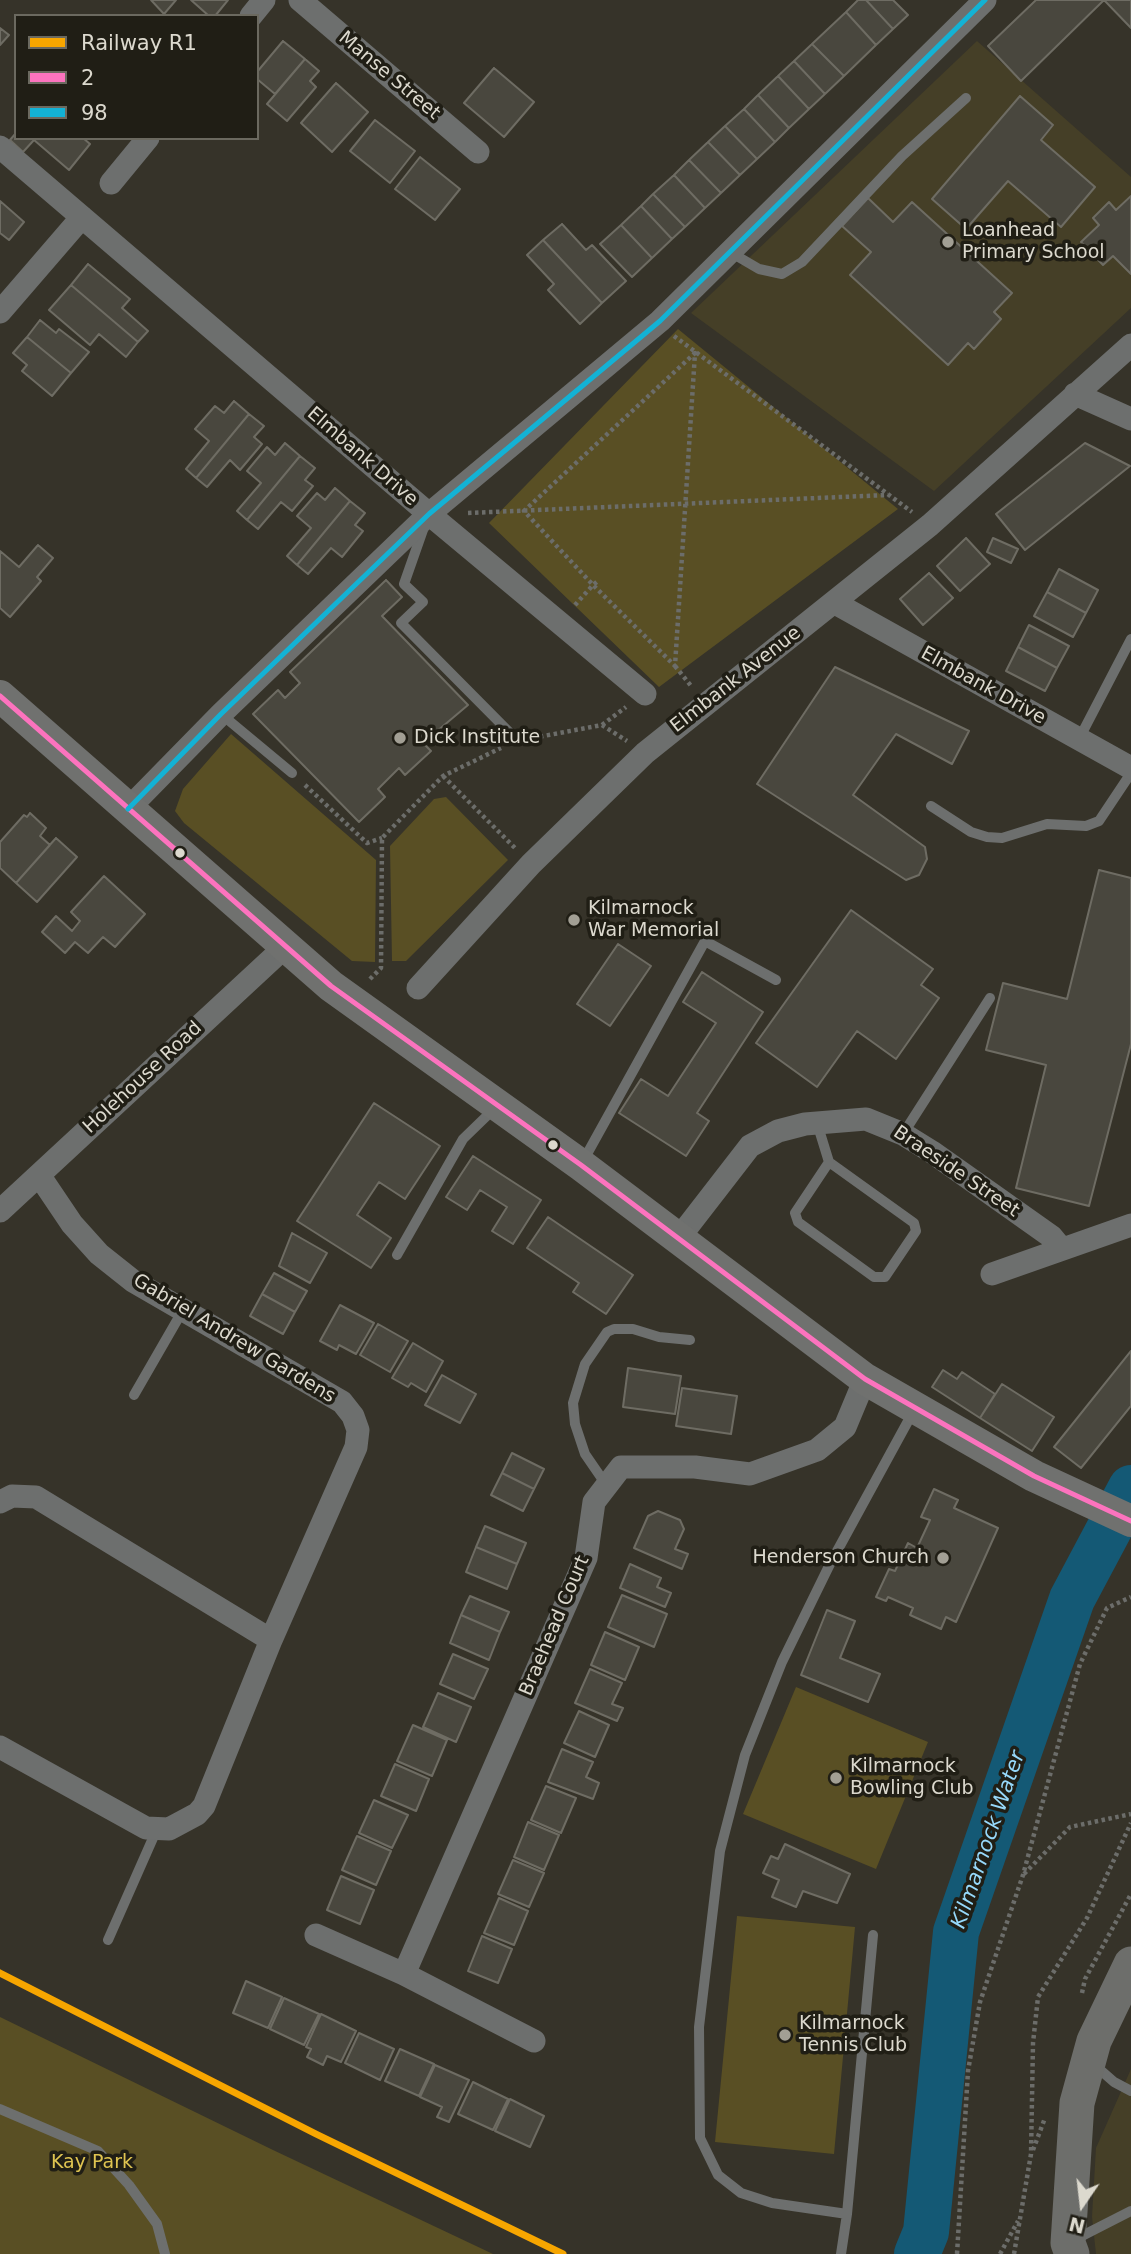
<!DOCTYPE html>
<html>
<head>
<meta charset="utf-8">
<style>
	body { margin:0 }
	#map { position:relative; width:1131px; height:2254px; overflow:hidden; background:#363329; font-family:"DejaVu Sans",sans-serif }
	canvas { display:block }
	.legend { position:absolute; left:14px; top:14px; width:245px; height:126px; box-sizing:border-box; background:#201e15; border:2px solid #6b695f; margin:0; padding:9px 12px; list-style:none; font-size:21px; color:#dcd9ce }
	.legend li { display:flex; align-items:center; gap:14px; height:35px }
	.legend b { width:35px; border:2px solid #6b695f }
	.north { position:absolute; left:1047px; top:2170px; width:70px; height:70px; -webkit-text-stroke:5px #201e15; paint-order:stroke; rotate:194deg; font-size:19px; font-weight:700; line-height:28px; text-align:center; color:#dcd9ce }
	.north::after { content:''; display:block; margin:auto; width:24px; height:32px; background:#dcd9ce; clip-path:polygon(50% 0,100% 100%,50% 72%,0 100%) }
</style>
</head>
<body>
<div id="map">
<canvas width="1131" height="2254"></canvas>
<ul class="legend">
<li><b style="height:9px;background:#f7a600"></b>Railway R1</li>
<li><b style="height:9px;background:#fc73be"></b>2</li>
<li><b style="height:9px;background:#13b2d5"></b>98</li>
</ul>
<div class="north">N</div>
</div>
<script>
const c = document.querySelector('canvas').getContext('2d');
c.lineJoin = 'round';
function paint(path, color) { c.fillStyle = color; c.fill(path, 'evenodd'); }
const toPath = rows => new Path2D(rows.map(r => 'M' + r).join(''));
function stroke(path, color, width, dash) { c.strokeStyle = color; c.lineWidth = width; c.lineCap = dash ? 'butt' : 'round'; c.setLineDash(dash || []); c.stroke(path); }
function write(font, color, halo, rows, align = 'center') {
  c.font = font + ' "DejaVu Sans",sans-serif'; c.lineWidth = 7; c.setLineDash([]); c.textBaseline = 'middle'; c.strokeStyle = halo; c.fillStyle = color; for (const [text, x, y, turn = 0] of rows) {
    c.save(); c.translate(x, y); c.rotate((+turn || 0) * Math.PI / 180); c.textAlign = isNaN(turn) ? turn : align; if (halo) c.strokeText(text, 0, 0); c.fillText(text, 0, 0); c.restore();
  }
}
paint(toPath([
	[977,41,1131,177,1131,308,934,491,691,313],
	[1131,2069,1131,2254,1096,2254,1092,2217,1096,2148]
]), '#453f27');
paint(toPath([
	[678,329,898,509,659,687,489,523],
	[231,734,376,860,375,962,352,961,184,823,175,811,183,789],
	[446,797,508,860,406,961,392,961,390,846,434,799],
	[796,1687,928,1742,876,1869,743,1814],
	[737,1916,855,1927,834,2154,715,2142],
	[0,2017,273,2150,493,2254,0,2254]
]), '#594f24');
stroke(toPath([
	[917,2254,926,2232,956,1932,1072,1599,1131,1488]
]), '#145975', 46);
const building = toPath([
	[151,0,176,0,164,14,151,0],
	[191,0,228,0,215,16,209,16,191,0],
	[858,0,866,0,893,29,876,45,846,12,858,0],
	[866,0,893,0,908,15,893,29,866,0],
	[1036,0,1131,0,1131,28,1104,0,1021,81,988,46,1036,0],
	[846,12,876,45,844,76,812,44,846,12],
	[0,28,9,35,0,45,0,28],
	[283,41,305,59,275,94,257,79,257,72,283,41],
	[812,44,844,76,825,94,794,61,812,44],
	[305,59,319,71,310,81,316,87,287,121,267,104,305,59],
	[794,61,825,94,809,109,778,76,794,61],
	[494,68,534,102,504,137,464,103,494,68],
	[778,76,809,109,789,128,758,95,778,76],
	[336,83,368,112,332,152,301,123,336,83],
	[758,95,789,128,775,142,744,109,758,95],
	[1020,96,1053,125,1041,140,1095,187,1061,227,1008,181,966,229,932,199,1020,96],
	[744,109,775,142,757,159,725,126,744,109],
	[375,120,415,151,390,183,350,151,375,120],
	[725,126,757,159,740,175,708,142,725,126],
	[16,133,16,138,83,138,90,144,69,170,34,140,23,152,10,140,16,133],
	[708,142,740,175,721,193,689,160,708,142],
	[420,157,460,189,435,220,395,189,420,157],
	[689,160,721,193,705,208,674,175,689,160],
	[674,175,705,208,685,227,653,194,674,175],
	[653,194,685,227,672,239,641,206,653,194],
	[1131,196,1131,274,1113,256,1103,265,1081,242,1099,225,1093,218,1109,202,1116,210,1131,196],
	[868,198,893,222,912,202,1012,293,994,312,1001,319,974,349,968,343,948,365,850,275,871,252,842,226,868,198],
	[0,201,24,222,9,240,0,233,0,201],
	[641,206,672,239,652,258,621,225,641,206],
	[562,224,586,250,592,245,626,281,602,303,543,240,562,224],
	[621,225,652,258,632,277,600,244,621,225],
	[543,240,602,303,580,324,548,290,554,284,527,255,543,240],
	[88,264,130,299,122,308,148,331,138,342,71,285,88,264],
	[71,285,138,342,126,357,99,334,90,345,49,310,71,285],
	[40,320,56,333,59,329,89,352,71,373,27,337,40,320],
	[27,337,71,373,52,396,22,371,27,365,13,353,27,337],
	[234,401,249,414,196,478,186,469,209,441,195,429,215,406,224,413,234,401],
	[249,414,264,426,254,437,262,444,240,470,230,460,207,487,196,478,249,414],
	[285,443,300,456,247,520,237,511,261,483,247,471,267,447,275,455,285,443],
	[1085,443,1130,466,1025,550,996,514,1085,443],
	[300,456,315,468,305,480,313,486,292,511,281,502,258,529,247,520,300,456],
	[335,488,350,501,297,565,287,556,311,528,297,516,317,493,325,500,335,488],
	[350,501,365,513,355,525,363,531,342,557,331,548,308,574,297,565,350,501],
	[966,538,990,564,960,591,937,566,966,538],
	[993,538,1018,549,1011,563,987,552,993,538],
	[38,545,53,558,37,577,41,581,10,617,0,608,0,551,19,567,38,545],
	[1059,569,1098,590,1086,613,1047,592,1059,569],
	[929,573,953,598,923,625,900,599,929,573],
	[386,580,402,597,382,616,468,705,423,743,431,751,405,775,399,768,378,789,385,797,359,822,253,714,278,690,285,698,300,683,290,672,386,580],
	[1047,592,1086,613,1073,637,1034,616,1047,592],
	[1029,625,1069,646,1057,668,1018,647,1029,625],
	[1018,647,1057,668,1045,691,1006,671,1018,647],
	[835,667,969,731,952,764,896,734,853,795,925,847,927,859,919,875,906,880,757,784,835,667],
	[30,813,46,828,40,836,50,845,16,883,0,868,0,842,24,815,27,817,30,813],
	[56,838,77,857,37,902,16,883,56,838],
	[1099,870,1131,878,1131,1044,1089,1206,1016,1188,1046,1065,986,1050,1003,983,1067,999,1099,870],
	[104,876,145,914,115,947,103,937,88,953,75,942,65,953,42,932,56,916,72,931,80,921,71,912,104,876],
	[851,910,933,969,921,985,939,998,896,1059,857,1031,817,1087,756,1043,851,910],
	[618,944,651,966,610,1026,577,1004,618,944],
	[702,972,763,1012,697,1113,709,1121,686,1156,619,1113,641,1079,668,1096,716,1023,683,1002,702,972],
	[374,1103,440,1146,405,1199,379,1182,357,1215,391,1238,371,1268,297,1221,374,1103],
	[473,1156,541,1200,513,1244,492,1231,507,1207,480,1190,467,1210,446,1197,473,1156],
	[548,1217,633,1275,606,1314,573,1292,579,1283,527,1248,548,1217],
	[292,1233,327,1253,310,1283,279,1266,292,1233],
	[274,1273,307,1291,295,1312,262,1294,274,1273],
	[262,1294,295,1312,283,1334,250,1316,262,1294],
	[340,1305,374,1323,356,1354,339,1345,337,1350,320,1341,340,1305],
	[378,1324,408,1341,390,1372,360,1355,378,1324],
	[413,1343,443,1361,426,1392,411,1383,408,1387,392,1378,413,1343],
	[1131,1351,1131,1406,1081,1468,1054,1447,1131,1351],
	[628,1368,681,1376,675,1414,623,1407,628,1368],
	[943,1370,957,1379,962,1372,995,1394,980,1418,932,1387,943,1370],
	[442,1375,476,1394,460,1423,425,1405,442,1375],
	[1002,1384,1054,1417,1032,1451,980,1418,1002,1384],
	[682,1388,737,1396,731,1434,676,1426,682,1388],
	[512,1453,544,1469,534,1489,502,1473,512,1453],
	[502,1473,534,1489,523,1511,491,1495,502,1473],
	[934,1489,958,1500,954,1508,998,1528,956,1622,946,1617,941,1629,910,1615,913,1608,888,1597,886,1601,876,1597,889,1569,895,1571,908,1543,917,1548,930,1520,921,1517,934,1489],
	[658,1511,680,1520,684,1529,675,1549,688,1554,682,1569,634,1548,648,1516,658,1511],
	[485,1526,526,1543,517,1564,476,1547,485,1526],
	[476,1547,517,1564,507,1589,466,1572,476,1547],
	[630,1564,661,1578,657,1587,671,1593,665,1607,620,1588,630,1564],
	[622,1595,667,1614,654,1647,608,1627,622,1595],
	[470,1596,509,1612,500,1632,461,1615,470,1596],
	[827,1610,855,1621,840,1658,880,1674,868,1702,801,1675,827,1610],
	[461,1615,500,1632,489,1660,450,1643,461,1615],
	[605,1632,639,1647,625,1680,591,1665,605,1632],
	[453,1654,488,1669,474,1699,440,1684,453,1654],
	[590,1669,622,1683,612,1704,623,1708,617,1721,575,1703,590,1669],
	[438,1693,471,1707,456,1742,423,1727,438,1693],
	[579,1711,609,1725,595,1757,564,1743,579,1711],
	[413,1725,447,1740,432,1776,397,1761,413,1725],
	[562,1749,593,1762,586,1777,599,1783,593,1799,548,1782,562,1749],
	[395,1764,429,1779,416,1811,381,1796,395,1764],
	[546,1786,576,1798,561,1833,531,1820,546,1786],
	[374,1800,408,1815,392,1848,359,1833,374,1800],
	[528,1822,559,1835,544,1870,514,1857,528,1822],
	[357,1836,391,1851,376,1885,342,1870,357,1836],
	[785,1844,850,1874,837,1903,803,1891,796,1907,772,1897,779,1880,763,1873,771,1856,778,1859,785,1844],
	[513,1860,544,1873,529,1907,498,1894,513,1860],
	[341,1876,374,1890,360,1924,327,1910,341,1876],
	[499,1898,528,1911,514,1945,484,1933,499,1898],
	[482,1936,512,1949,498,1983,468,1971,482,1936],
	[246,1981,282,1997,268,2028,233,2013,246,1981],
	[284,1998,319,2014,304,2045,270,2029,284,1998],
	[321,2014,356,2031,341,2062,327,2056,323,2065,307,2057,311,2049,306,2047,321,2014],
	[359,2033,394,2049,380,2080,345,2063,359,2033],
	[400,2049,434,2064,419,2096,385,2081,400,2049],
	[435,2065,469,2080,449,2122,437,2117,442,2107,420,2097,435,2065],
	[473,2082,508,2099,493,2130,458,2114,473,2082],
	[510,2099,544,2116,530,2147,495,2131,510,2099]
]);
paint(building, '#49473e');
stroke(building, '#6e6c63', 2);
stroke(toPath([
	[674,336,912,512],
	[468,513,888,495],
	[575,605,593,585,675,666,695,353,524,511,593,585,598,581],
	[675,666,692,687],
	[602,725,626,707],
	[533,738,602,725,627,741],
	[443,776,516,849],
	[305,785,367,843,382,838],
	[370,979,381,968,382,838,443,776,501,748],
	[1024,1874,1070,1827,1131,1814],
	[1082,1993,1085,1979,1131,1894],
	[1033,2150,1045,2118],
	[957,2254,968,2071,980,2002,1023,1875,1080,1664,1107,1608,1131,1597],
	[1000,2254,1018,2221],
	[1014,2254,1031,2154,1033,2043,1038,1997,1087,1918,1131,1823]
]), '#6c6d6a', 4.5, [3.5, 3.5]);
stroke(toPath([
	[730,252,759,269,782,274,802,262,902,156,966,98],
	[424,527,404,584,423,602,401,623,517,740],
	[221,714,292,773],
	[1079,739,1131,639],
	[931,806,971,832,987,837,1002,838,1047,824,1086,826,1099,821,1131,773],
	[817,1123,829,1162,914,1223,916,1231,885,1277,874,1277,798,1222,795,1213,829,1162],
	[903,1134,990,998],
	[582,1163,705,941,776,980],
	[397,1255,463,1139,496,1107],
	[134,1395,183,1310],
	[607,1486,585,1454,575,1424,573,1403,585,1364,607,1332,614,1329,633,1329,659,1337,690,1340],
	[108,1940,157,1829],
	[1097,2062,1098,2068,1114,2082,1131,2091],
	[0,2109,98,2151,129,2185,157,2224,165,2254],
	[847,2214,873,1935],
	[1074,2240,1131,2211],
	[841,2254,847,2214,772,2203,741,2193,718,2175,700,2138,699,2027,720,1851,745,1755,782,1662,830,1564,913,1412]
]), '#6d6f6e', 10);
stroke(toPath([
	[300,0,478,152],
	[251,16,264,0],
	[0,147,429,514,645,694],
	[111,183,148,138],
	[0,312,82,217],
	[1075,394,1131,419],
	[835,603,1131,768],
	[128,809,221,714,429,514,660,321,985,0],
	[418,988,531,864,645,753,930,525,1131,345],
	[0,1211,287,945],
	[678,1239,750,1146,778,1131,805,1124,866,1119,903,1134,932,1152,1052,1237,1062,1249],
	[992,1274,1131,1225],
	[0,1502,12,1496,36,1497,271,1640],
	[0,1747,146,1828,169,1829,197,1814,204,1806,271,1640,356,1447,358,1430,353,1416,342,1402,133,1281,99,1254,72,1224,39,1175],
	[316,1935,404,1974,534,2041],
	[404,1974,586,1558,594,1502,621,1467,695,1467,750,1474,817,1450,845,1427,865,1379]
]), '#6d6f6e', 23);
stroke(toPath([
	[0,696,331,986,581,1165,865,1379,1034,1476,1131,1521]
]), '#70716f', 32);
stroke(toPath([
	[1072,2254,1068,2243,1077,2103,1094,2041,1131,1964]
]), '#6d6e6b', 35);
stroke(toPath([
	[0,696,331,986,581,1165,865,1379,1034,1476,1131,1521]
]), '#fc73be', 5);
stroke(toPath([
	[128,809,221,714,429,514,660,321,985,0]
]), '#13b2d5', 5);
stroke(toPath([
	[0,1973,316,2134,563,2254]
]), '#f7a600', 7);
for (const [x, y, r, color] of [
	[948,242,7,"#a29f94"],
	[400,738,7,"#a29f94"],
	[180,853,6,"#dcd9ce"],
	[574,920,7,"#a29f94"],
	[553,1145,6,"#dcd9ce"],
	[943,1558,7,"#a29f94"],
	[836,1778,7,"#a29f94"],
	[785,2035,7,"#a29f94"]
]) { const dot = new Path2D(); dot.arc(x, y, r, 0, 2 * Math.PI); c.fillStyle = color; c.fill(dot); stroke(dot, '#201e15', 2.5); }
write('19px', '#dcd9ce', '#201e15', [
	["Manse Street",389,76,40],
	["Elmbank Drive",362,457,41],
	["Elmbank Avenue",736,680,-38],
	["Elmbank Drive",983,686,29],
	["Holehouse Road",143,1078,-43],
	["Braeside Street",956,1172,34],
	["Gabriel Andrew Gardens",234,1339,31],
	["Braehead Court",555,1626,-67]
]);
write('19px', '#dcd9ce', '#201e15', [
	["Loanhead",962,231],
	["Primary School",962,253],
	["Dick Institute",414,738],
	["Kilmarnock",588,909],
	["War Memorial",588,931],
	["Henderson Church",929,1558,"right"],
	["Kilmarnock",850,1767],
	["Bowling Club",850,1789],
	["Kilmarnock",799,2024],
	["Tennis Club",799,2046]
], 'left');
write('19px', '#dfc451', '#201e15', [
	["Kay Park",92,2163]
]);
write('italic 21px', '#96d8fa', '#201e15', [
	["Kilmarnock Water",989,1840,-71]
]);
</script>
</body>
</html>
